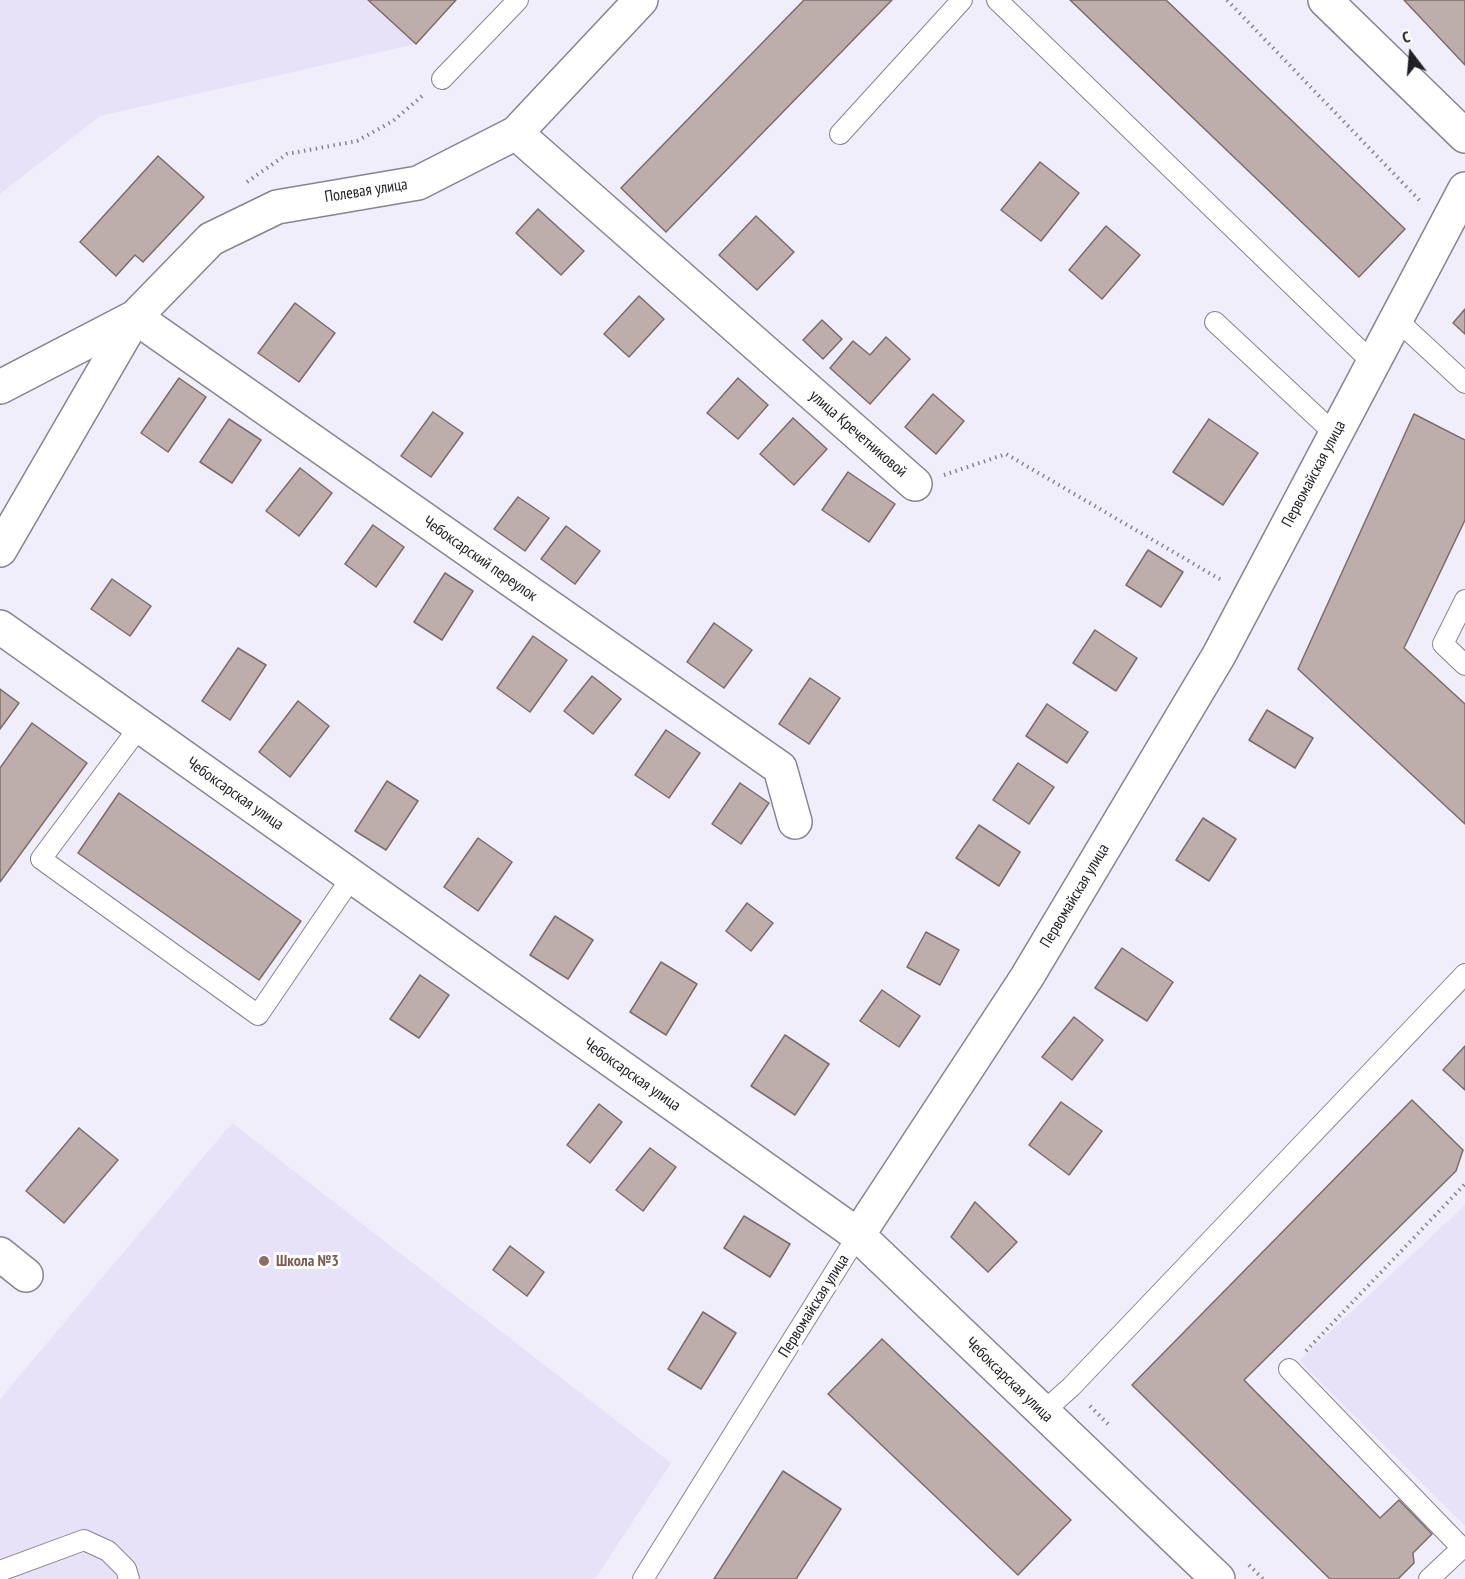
<!DOCTYPE html>
<html>
<head>
<meta charset="utf-8">
<style>
	body { margin:0 }
	#map { position:relative; width:1465px; height:1579px; overflow:hidden; background:#f1eefc; font-family:"PT Sans Narrow",sans-serif }
	canvas { display:block }
	.north { position:absolute; left:1381px; top:24px; width:60px; height:60px; -webkit-text-stroke:4px #fff; paint-order:stroke; rotate:344deg; font-size:16px; font-weight:700; line-height:24px; text-align:center; color:#212025 }
	.north::after { content:''; display:block; margin:auto; width:21px; height:27px; background:#212025; clip-path:polygon(50% 0,100% 100%,50% 72%,0 100%) }
</style>
</head>
<body>
<div id="map">
<canvas width="1465" height="1579"></canvas>
<div class="north">С</div>
</div>
<script>
const ctx = document.querySelector('canvas').getContext('2d');
ctx.lineJoin = 'round';
function fill(path, color) { ctx.fillStyle = color; ctx.fill(path, 'evenodd'); }
const shape = rows => new Path2D(rows.map(r => 'M' + r).join(''));
function strokePath(path, color, width, dash) { ctx.strokeStyle = color; ctx.lineWidth = width; ctx.lineCap = dash ? 'butt' : 'round'; ctx.setLineDash(dash || []); ctx.stroke(path); }
function label(font, color, halo, rows, align = 'center') {
  ctx.font = font + ' "PT Sans Narrow",sans-serif'; ctx.lineWidth = 6; ctx.setLineDash([]); ctx.textBaseline = 'middle'; ctx.strokeStyle = halo; ctx.fillStyle = color; for (const [text, x, y, turn = 0] of rows) {
    ctx.save(); ctx.translate(x, y); ctx.rotate((+turn || 0) * Math.PI / 180); ctx.textAlign = isNaN(turn) ? turn : align; if (halo) ctx.strokeText(text, 0, 0); ctx.fillText(text, 0, 0); ctx.restore();
  }
}
const built = shape([
	[0,0,456,0,416,44,100,116,0,194],
	[232,1123,671,1463,595,1579,0,1579,0,1399],
	[1465,1205,1465,1526,1299,1361]
]);
const building = shape([
	[368,0,456,0,416,44,368,0],
	[804,0,892,0,666,232,621,188,804,0],
	[1070,0,1166,0,1405,229,1359,277,1070,0],
	[1404,0,1465,0,1465,65,1404,0],
	[158,156,204,197,143,262,135,255,116,276,80,242,158,156],
	[1040,162,1079,193,1041,241,1001,210,1040,162],
	[538,209,584,251,561,275,516,233,538,209],
	[756,216,794,252,757,290,719,255,756,216],
	[1106,226,1140,255,1102,299,1069,270,1106,226],
	[639,296,664,319,629,357,604,334,639,296],
	[295,303,335,333,299,382,258,353,295,303],
	[1465,309,1465,334,1453,323,1465,309],
	[822,320,842,339,823,359,803,340,822,320],
	[886,337,910,359,870,404,830,368,853,341,870,355,886,337],
	[179,378,206,397,168,452,141,433,179,378],
	[738,378,768,405,738,439,707,413,738,378],
	[933,394,964,421,936,454,905,427,933,394],
	[433,412,463,433,431,477,401,456,433,412],
	[1414,414,1465,440,1465,520,1404,648,1465,704,1465,824,1298,669,1414,414],
	[793,418,827,449,794,485,760,454,793,418],
	[229,419,261,440,232,483,200,462,229,419],
	[1209,419,1258,453,1223,505,1173,472,1209,419],
	[300,468,332,493,299,536,266,511,300,468],
	[848,472,895,504,869,542,822,510,848,472],
	[518,497,549,518,525,551,494,529,518,497],
	[373,525,404,547,376,587,345,564,373,525],
	[566,526,600,551,575,584,541,559,566,526],
	[1148,550,1183,572,1161,607,1126,585,1148,550],
	[445,573,473,591,442,640,414,622,445,573],
	[112,579,151,606,130,636,91,609,112,579],
	[714,623,752,650,724,688,687,662,714,623],
	[1095,630,1137,658,1116,691,1073,663,1095,630],
	[533,636,567,660,530,712,497,688,533,636],
	[238,648,266,665,230,720,202,701,238,648],
	[592,676,621,699,593,734,564,711,592,676],
	[810,678,840,698,809,744,779,724,810,678],
	[0,689,19,703,0,729,0,689],
	[298,701,329,726,290,777,259,752,298,701],
	[1047,704,1088,732,1067,763,1026,736,1047,704],
	[1267,710,1313,738,1295,768,1249,740,1267,710],
	[32,723,87,763,0,882,0,768,32,723],
	[666,730,700,753,669,798,635,775,666,730],
	[1018,763,1054,787,1029,824,993,800,1018,763],
	[387,781,418,801,386,850,355,831,387,781],
	[740,783,769,803,741,844,712,824,740,783],
	[119,793,301,921,259,980,78,853,119,793],
	[1203,818,1236,839,1209,881,1176,860,1203,818],
	[979,825,1020,852,999,886,956,858,979,825],
	[478,838,512,862,478,911,444,887,478,838],
	[747,903,773,923,751,951,726,931,747,903],
	[555,916,593,940,568,979,530,955,555,916],
	[926,932,959,950,940,985,907,967,926,932],
	[1122,948,1173,982,1147,1021,1095,988,1122,948],
	[661,962,697,984,666,1035,630,1012,661,962],
	[420,975,449,995,419,1038,390,1019,420,975],
	[882,990,920,1016,899,1047,860,1021,882,990],
	[1074,1017,1103,1040,1072,1080,1042,1057,1074,1017],
	[785,1035,829,1064,795,1115,751,1086,785,1035],
	[1465,1046,1465,1090,1443,1070,1465,1046],
	[1412,1100,1463,1150,1456,1171,1244,1380,1380,1518,1399,1500,1432,1534,1413,1553,1414,1563,1398,1579,1330,1579,1132,1385,1412,1100],
	[1061,1102,1102,1131,1069,1175,1029,1145,1061,1102],
	[599,1104,622,1122,590,1163,567,1145,599,1104],
	[79,1128,118,1160,64,1223,26,1191,79,1128],
	[650,1148,676,1167,643,1211,616,1190,650,1148],
	[975,1202,1017,1242,988,1272,951,1237,975,1202],
	[744,1216,790,1244,770,1277,724,1248,744,1216],
	[510,1246,544,1272,527,1296,493,1270,510,1246],
	[703,1312,736,1333,701,1389,668,1369,703,1312],
	[882,1339,1071,1520,1018,1575,828,1394,882,1339],
	[783,1471,841,1509,796,1579,714,1579,783,1471]
]);
const path = shape([
	[1227,0,1422,203],
	[247,182,287,154,357,141,393,121,422,96],
	[944,475,1006,454,1223,581],
	[1306,1351,1465,1184],
	[1090,1406,1110,1426],
	[1249,1565,1263,1579]
]);
const service = shape([
	[997,0,1372,362],
	[442,79,518,0],
	[840,134,962,0],
	[1395,318,1465,383],
	[1215,322,1335,434],
	[1465,600,1443,644,1465,665],
	[140,726,41,859,258,1015,352,877],
	[1289,1369,1462,1548,1429,1579],
	[1043,1412,1071,1387,1465,974],
	[0,1571,84,1540,108,1551,126,1569,129,1579],
	[643,1579,858,1235]
]);
const minor = shape([
	[1325,0,1465,136],
	[516,133,915,484],
	[0,387,135,317,211,239,277,207,418,183,516,133,641,0],
	[0,550,135,317,780,768,795,822],
	[0,627,858,1235,1218,1579],
	[858,1235,1027,977,1219,655,1465,189],
	[0,1254,26,1275]
]);
const markers = [
	[264,1261,6,"#8d6e63"]
];
const streetNames = [
	["Полевая улица",366,191,-9],
	["улица Кречетниковой",858,434,41],
	["Первомайская улица",1314,474,-62],
	["Чебоксарский переулок",480,559,35],
	["Чебоксарская улица",235,794,35],
	["Первомайская улица",1075,896,-59],
	["Чебоксарская улица",632,1075,35],
	["Первомайская улица",814,1306,-58],
	["Чебоксарская улица",1009,1380,44]
];
const educationNames = [
	["Школа №3",276,1261]
];
fill(built, '#e7e2f7');
fill(building, '#bdaeab');
strokePath(building, '#7b6d6a', 1.5);
strokePath(service, '#878490', 22);
strokePath(minor, '#878490', 36);
strokePath(path, '#87858f', 4, [1.5, 4.5]);
strokePath(service, '#fff', 20);
strokePath(minor, '#fff', 33);
for (const [x, y, r, color] of markers) { const dot = new Path2D(); dot.arc(x, y, r, 0, 2 * Math.PI); ctx.fillStyle = color; ctx.fill(dot); strokePath(dot, '#fff', 2); }
label('16px', '#212025', '#fff', streetNames);
label('bold 16px', '#785e54', '#fff', educationNames, 'left');
</script>
</body>
</html>
